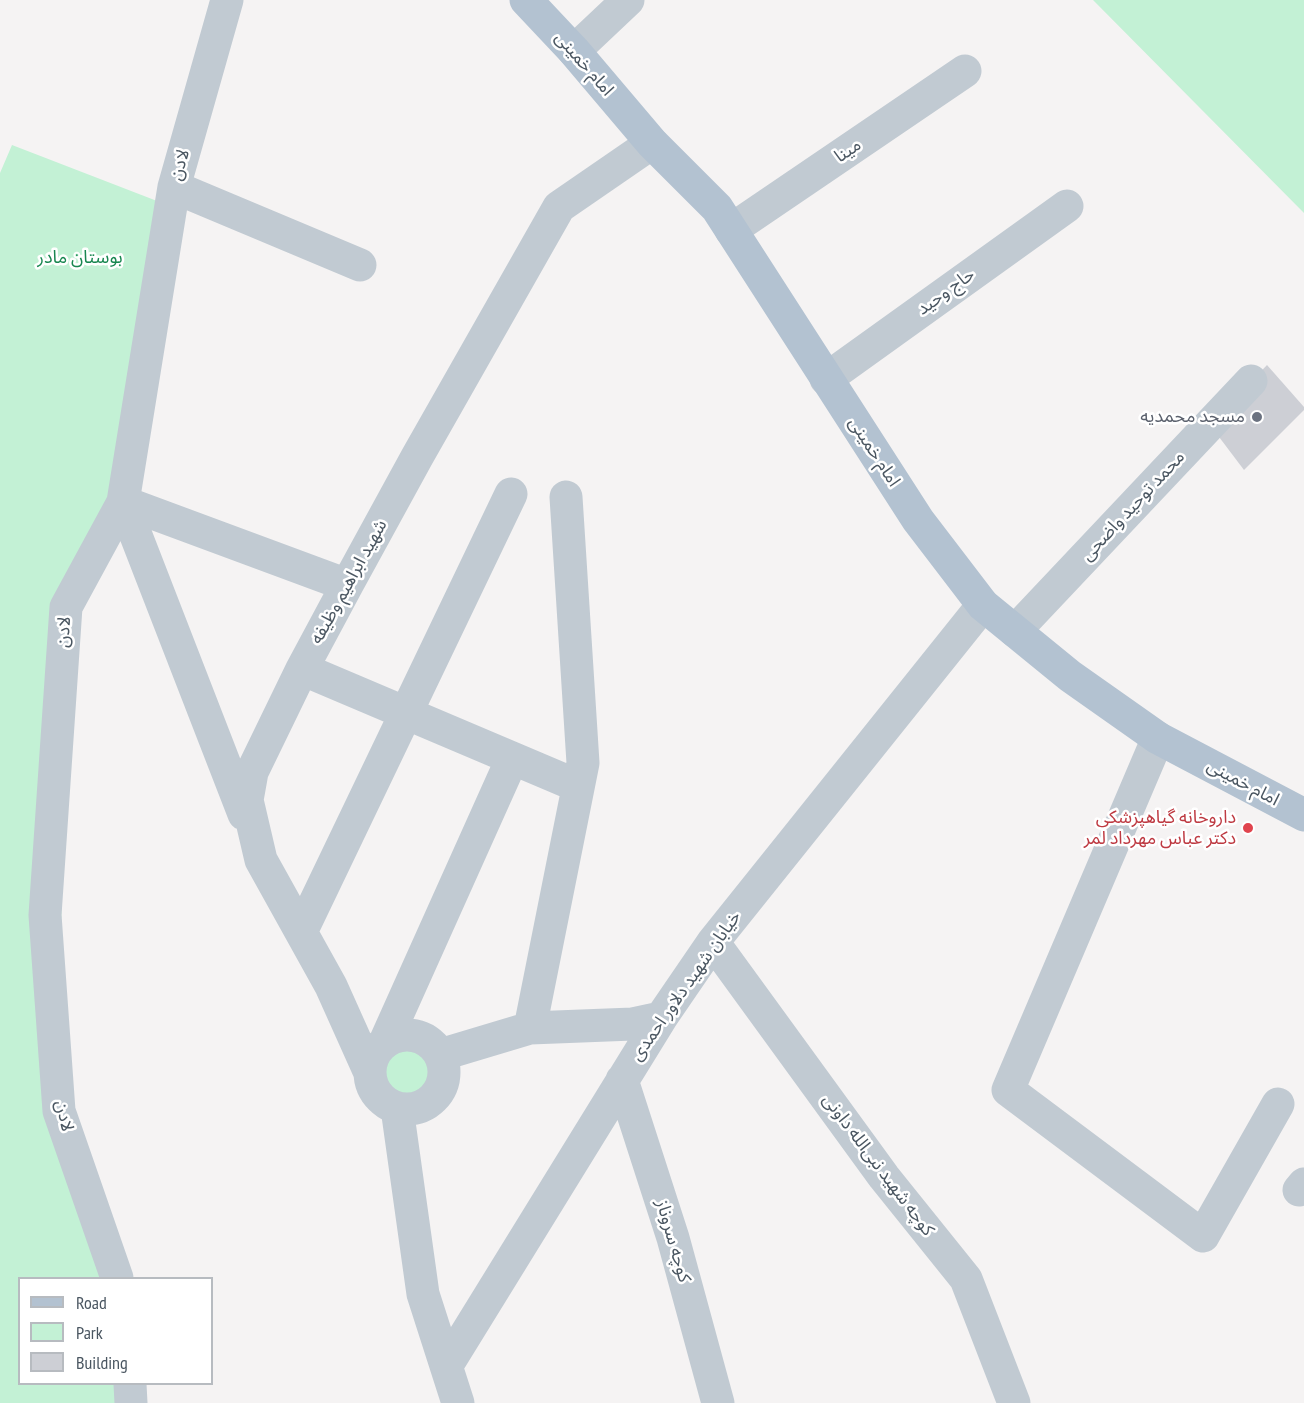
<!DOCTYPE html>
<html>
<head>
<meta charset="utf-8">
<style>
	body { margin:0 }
	#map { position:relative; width:1304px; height:1403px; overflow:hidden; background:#f5f3f3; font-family:"PT Sans Narrow",sans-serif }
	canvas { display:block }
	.legend { position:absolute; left:18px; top:1277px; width:195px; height:108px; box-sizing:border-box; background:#fff; border:2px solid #b7bbc0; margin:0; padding:8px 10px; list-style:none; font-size:18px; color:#4a5661 }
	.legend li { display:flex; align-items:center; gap:12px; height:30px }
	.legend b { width:30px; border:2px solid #b7bbc0 }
</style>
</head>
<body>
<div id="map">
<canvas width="1304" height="1403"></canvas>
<ul class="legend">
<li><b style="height:8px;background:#b3c2d1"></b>Road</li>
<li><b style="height:16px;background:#c3f1d5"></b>Park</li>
<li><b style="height:16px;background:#cdcfd5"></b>Building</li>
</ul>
</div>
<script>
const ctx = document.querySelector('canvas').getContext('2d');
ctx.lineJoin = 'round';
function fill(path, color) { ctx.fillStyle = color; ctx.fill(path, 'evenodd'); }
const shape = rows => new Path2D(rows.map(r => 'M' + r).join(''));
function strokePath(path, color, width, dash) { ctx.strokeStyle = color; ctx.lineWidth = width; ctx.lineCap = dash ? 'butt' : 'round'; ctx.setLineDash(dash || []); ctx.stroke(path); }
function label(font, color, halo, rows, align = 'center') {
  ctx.font = font + ' "PT Sans Narrow","Noto Sans Arabic",sans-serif'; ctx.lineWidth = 5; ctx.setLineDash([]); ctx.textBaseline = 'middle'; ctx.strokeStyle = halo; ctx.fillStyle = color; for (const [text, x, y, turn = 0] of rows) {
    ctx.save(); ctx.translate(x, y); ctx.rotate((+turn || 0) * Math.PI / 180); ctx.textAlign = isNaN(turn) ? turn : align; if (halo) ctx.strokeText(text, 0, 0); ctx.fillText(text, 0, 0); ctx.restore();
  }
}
const green = shape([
	[1093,0,1304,0,1304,213],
	[12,145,170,206,122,502,65,607,59,1112,116,1278,20,1278,20,1384,130,1384,130,1403,0,1403,0,173],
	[405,1037,416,1038,426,1042,434,1050,440,1059,442,1071,441,1083,435,1093,426,1101,415,1106,403,1107,392,1104,383,1097,376,1087,373,1064]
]);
const building = shape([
	[1267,365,1304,407,1304,410,1244,470,1210,425]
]);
const minor = shape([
	[574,51,628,0],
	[174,187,360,265],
	[731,230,965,71],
	[826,379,1067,206],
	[123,502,244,814],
	[123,502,347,585],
	[1015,631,1251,381],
	[302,669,578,786],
	[1158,738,1008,1090,1203,1236,1278,1104],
	[301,932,511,494],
	[713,942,884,1177,966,1279,1014,1403],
	[530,1028,583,763,566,497],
	'370 1072a37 37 0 1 1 74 0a37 37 0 1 1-74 0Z',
	[385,1042,512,759],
	[440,1055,530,1028,633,1024,661,1018],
	[370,1073,331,986,261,860,247,800,252,772,302,669,347,585,417,457,559,207,652,143],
	[622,1080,673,1238,718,1403],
	[397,1108,423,1294,458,1403],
	[1299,1190,1304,1184],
	[117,1278,59,1111,45,915,66,607,123,502,174,187,227,0],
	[447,1365,661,1018,713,942,983,605],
	[130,1384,131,1403]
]);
const major = shape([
	[526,0,574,51,652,143,717,208,918,520,983,605,1070,676,1158,738,1304,815]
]);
const markers = [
	[1257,417,6,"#6b7280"],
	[1248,828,6,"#e0444e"]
];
const streetNames = [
	["امام خمینی",584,64,49],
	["مینا",848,151,-34],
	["لادن",180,165,-74],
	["حاج وحید",946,292,-36],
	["امام خمینی",874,452,57],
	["محمد توحید واضحی",1133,506,-47],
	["شهید ابراهیم وظیفه",349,582,-61],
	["لادن",64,632,-86],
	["امام خمینی",1243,783,28],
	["خیابان شهید دلاور احمدی",686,986,-55],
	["لادن",64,1116,77],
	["کوچه شهید نبی‌الله داونی",878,1165,53],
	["کوچه سروناز",673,1241,74]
];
const parkNames = [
	["بوستان مادر",80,258]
];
const worshipNames = [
	["مسجد محمدیه",1245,417]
];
const healthNames = [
	["داروخانه گیاهپزشکی",1236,818],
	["دکتر عباس مهرداد لمر",1236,839]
];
fill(green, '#c3f1d5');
fill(building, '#cdcfd5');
strokePath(minor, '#c1cad2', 33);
strokePath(major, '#b3c2d1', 33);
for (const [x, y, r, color] of markers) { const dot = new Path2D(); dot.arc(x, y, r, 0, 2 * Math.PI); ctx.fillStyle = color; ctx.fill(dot); strokePath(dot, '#fff', 2); }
label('18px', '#4a5661', '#fff', streetNames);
label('18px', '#17864f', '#fff', parkNames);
label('18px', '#5b616d', '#fff', worshipNames, 'right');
label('18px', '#be3a42', '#fff', healthNames, 'right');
</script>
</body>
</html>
